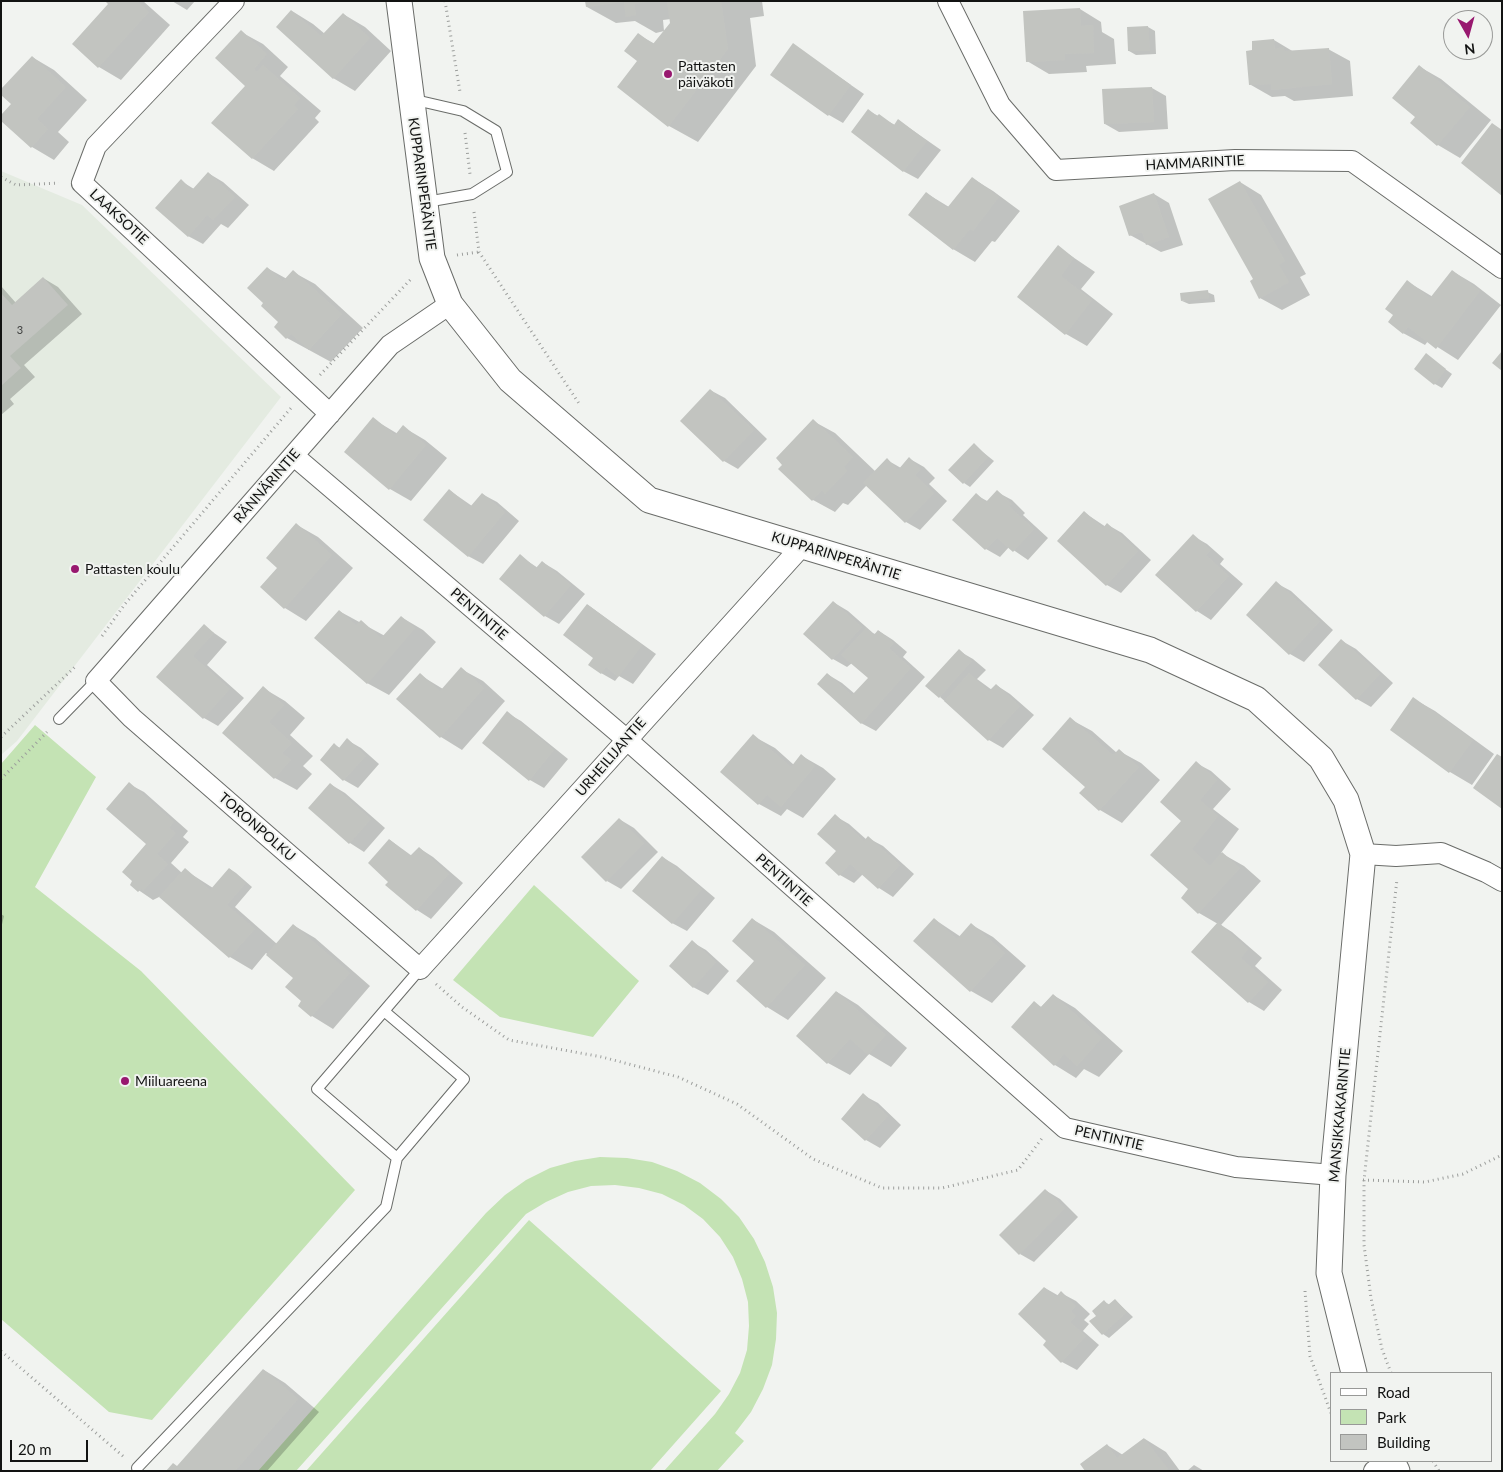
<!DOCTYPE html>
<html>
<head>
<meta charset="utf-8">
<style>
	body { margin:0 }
	#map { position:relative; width:1503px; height:1472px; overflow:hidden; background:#f1f3f0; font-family:Lato,sans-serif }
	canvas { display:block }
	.frame { position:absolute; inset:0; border:2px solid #121312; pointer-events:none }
	.legend { position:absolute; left:1330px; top:1372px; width:162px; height:90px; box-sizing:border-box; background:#f1f3f0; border:1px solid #989997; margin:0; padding:6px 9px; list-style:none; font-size:15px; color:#121312 }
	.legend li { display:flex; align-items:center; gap:10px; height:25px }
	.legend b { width:25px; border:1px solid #989997 }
	.north { position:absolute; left:1443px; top:10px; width:50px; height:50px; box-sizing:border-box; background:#f1f3f0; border:1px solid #989997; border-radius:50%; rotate:173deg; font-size:14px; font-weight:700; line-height:20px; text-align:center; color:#121312 }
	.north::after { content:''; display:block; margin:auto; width:18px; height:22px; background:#98186f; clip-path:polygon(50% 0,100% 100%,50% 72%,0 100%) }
	.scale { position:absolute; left:10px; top:1440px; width:78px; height:22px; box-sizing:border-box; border:2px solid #121312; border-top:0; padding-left:6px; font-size:15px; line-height:18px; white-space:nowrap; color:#121312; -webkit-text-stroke:4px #f1f3f0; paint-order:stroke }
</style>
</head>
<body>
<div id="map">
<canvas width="1503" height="1472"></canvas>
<div class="frame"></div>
<ul class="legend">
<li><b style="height:6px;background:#fff"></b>Road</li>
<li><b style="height:14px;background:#c4e3b4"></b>Park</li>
<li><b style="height:14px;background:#c2c4c0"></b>Building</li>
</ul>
<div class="north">N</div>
<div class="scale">20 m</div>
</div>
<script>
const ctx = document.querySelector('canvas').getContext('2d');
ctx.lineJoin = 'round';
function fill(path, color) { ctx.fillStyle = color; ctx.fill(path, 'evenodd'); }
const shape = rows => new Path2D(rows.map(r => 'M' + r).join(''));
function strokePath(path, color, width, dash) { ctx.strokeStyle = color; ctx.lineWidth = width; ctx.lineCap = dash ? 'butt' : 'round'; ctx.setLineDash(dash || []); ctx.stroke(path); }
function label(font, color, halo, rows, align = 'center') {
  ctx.font = font + ' Lato,sans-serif'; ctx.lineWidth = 4; ctx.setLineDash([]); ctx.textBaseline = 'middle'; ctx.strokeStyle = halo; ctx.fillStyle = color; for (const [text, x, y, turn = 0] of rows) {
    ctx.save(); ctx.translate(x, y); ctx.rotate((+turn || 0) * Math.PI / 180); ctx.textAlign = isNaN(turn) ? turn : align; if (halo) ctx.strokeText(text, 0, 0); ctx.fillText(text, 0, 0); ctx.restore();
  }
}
const built = shape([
	[1,171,82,205,281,397,17,741,1,755]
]);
const green = shape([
	[35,725,96,777,35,887,141,971,355,1190,152,1420,109,1412,1,1319,1,764],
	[534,885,639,981,593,1037,500,1017,453,980],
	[600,1157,627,1158,652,1162,677,1171,700,1183,721,1199,739,1217,754,1239,765,1262,773,1287,777,1313,776,1339,772,1365,763,1389,751,1412,735,1433,744,1441,717,1471,664,1471,715,1414,729,1394,740,1373,747,1350,749,1326,748,1302,742,1279,733,1257,720,1237,703,1219,684,1205,662,1194,639,1188,615,1185,591,1186,568,1192,546,1202,526,1214,296,1471,258,1471,486,1213,505,1195,526,1180,550,1168,575,1161],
	[529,1220,721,1391,650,1471,306,1471]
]);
const shadow = shape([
	[107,1,143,1,170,25,121,80,99,67,73,44,110,4],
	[172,1,195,1,187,10],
	[587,1,762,1,764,16,750,18,756,66,698,142,669,126,619,87,639,61,639,35,655,44,671,23,671,19,663,20,664,31,656,33,635,21,616,23,587,7],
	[1080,9,1101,22,1102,32,1114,39,1116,64,1086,66,1087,72,1049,74,1027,61],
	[292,11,313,24,325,34,343,14,365,27,391,51,355,91,333,78],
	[1148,27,1155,31,1156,54,1136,55,1129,51],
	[241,32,263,44,288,67,280,76,321,111,315,118,319,122,274,171,252,158],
	[1274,40,1294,52,1328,49,1350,61,1353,96,1294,101,1285,96,1272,97,1251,85],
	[793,45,864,94,843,123,829,115],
	[32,57,54,70,87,100,58,132,69,142,54,160,32,147,1,119,13,104],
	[1420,67,1441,79,1491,120,1460,158,1438,145,1412,123,1417,117],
	[1152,88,1166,96,1168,129,1119,132,1105,124],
	[869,111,895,125,898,120,941,150,918,179,903,171],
	[208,173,223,182,249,205,228,228,221,224,203,244,188,236,181,181,194,189],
	[972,178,993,191,1020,211,995,242,992,241,975,262,953,249,926,193,949,207],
	[1240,182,1261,195,1306,274,1300,277,1310,295,1282,310,1260,298,1255,279],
	[1154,194,1169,203,1183,245,1161,252,1130,235],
	[1058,247,1095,272,1081,289,1113,314,1087,346,1066,334],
	[267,268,287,279,293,272,315,284,363,328,331,362,287,338,280,322,265,303],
	[1452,271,1474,284,1501,305,1458,360,1428,341,1425,345,1403,333,1395,315,1408,282,1433,297],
	[43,278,58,287,82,314,24,365,35,377,10,399,14,404,1,415,1,286,16,303],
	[1207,292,1214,295,1215,302,1189,304,1182,301],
	[1426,355,1452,374,1442,388,1435,384],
	[710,390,725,398,767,439,738,469,724,461,681,421],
	[373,419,398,434,403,427,425,440,447,458,411,501,390,489],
	[813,421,835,433,876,472,887,460,901,468,910,459,924,467,935,478,929,484,947,501,920,530,906,522,867,485,848,505,843,503,835,512,813,500],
	[974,445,994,461,970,487,964,483],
	[449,490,472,506,482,494,497,502,519,521,483,564,468,556],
	[997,492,1012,500,1025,513,1023,515,1048,538,1028,560,1009,547,1000,557,986,549,976,495,989,502],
	[1085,513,1106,527,1108,525,1122,533,1151,560,1121,593,1107,585],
	[297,525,318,537,353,568,306,621,285,608,279,567],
	[1193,536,1207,544,1224,559,1220,564,1243,584,1211,620,1197,611,1157,575],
	[520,556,538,568,542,562,557,571,585,594,559,624,545,616,500,579],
	[1276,583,1291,591,1333,630,1304,662,1290,654],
	[833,602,848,611,873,633,875,634,879,631,893,640,907,652,903,657,925,677,876,731,861,723,827,674,842,683,855,694,869,678,852,663,847,667,833,659,805,634],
	[588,605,656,654,633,684,619,676,615,681,601,673,595,658],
	[339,611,385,636,401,617,423,630,436,642,389,695,367,683],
	[204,626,227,642,207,665,244,698,218,726,204,718,158,677],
	[1342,641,1356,649,1393,683,1371,707,1357,699],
	[959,651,973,659,986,670,977,679,992,690,996,685,1010,694,1034,715,1003,748,989,740,940,697],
	[461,669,483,681,505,701,462,750,441,737,398,699,420,675,443,689],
	[263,688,285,701,305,718,290,735,313,756,303,766,312,774,297,790,275,778],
	[1414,699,1435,711,1494,754,1472,785,1450,772,1392,730],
	[507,713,521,721,568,759,544,788,530,780],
	[1070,719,1092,731,1117,753,1119,751,1141,763,1160,780,1122,823,1100,810,1081,793,1086,787],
	[753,736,775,748,794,765,802,756,823,768,836,779,803,818,787,809,781,816,759,804],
	[347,740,361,748,379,764,358,788,344,780,321,760,335,745,340,748],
	[1196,763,1211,771,1231,789,1213,809,1239,829,1221,853,1244,866,1261,881,1221,925,1232,932,1262,958,1255,966,1282,990,1264,1011,1249,1002,1193,952,1218,924,1199,913,1182,898,1190,889,1183,820],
	[129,784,144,792,188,831,183,837,189,842,171,863,182,873,185,870,213,888,230,869,236,873,252,887,235,907,277,944,293,925,315,938,370,986,333,1029,312,1016,295,978,266,953,252,970,230,957,161,896,153,900,131,885,148,844],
	[330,784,345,793,385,828,364,852,350,843,310,808],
	[835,816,849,824,867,840,868,838,883,846,914,874,893,897,879,888,863,874,854,883,840,875],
	[619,819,634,828,658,852,621,889,607,881],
	[390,840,412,856,419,848,433,857,463,883,431,919,417,910,387,885,390,881],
	[662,857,677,866,715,898,687,931,672,923],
	[1,914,4,916,1,929],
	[752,919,774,932,826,978,788,1020,767,1007,755,961],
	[934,919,961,937,972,925,993,937,1026,966,992,1003,971,991],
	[692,942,706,950,729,971,708,995,693,987],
	[837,992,858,1005,907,1048,891,1067,869,1054,850,1075,828,1063],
	[1053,995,1075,1008,1123,1051,1099,1077,1084,1069,1076,1078,1055,1065,1034,1003,1041,1007],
	[863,1095,878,1103,901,1125,880,1148,866,1140],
	[1045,1190,1060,1199,1078,1217,1034,1262,1020,1254],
	[1045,1288,1059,1296,1061,1293,1076,1301,1090,1314,1084,1320,1089,1324,1083,1331,1099,1345,1077,1370,1062,1362,1048,1341],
	[1115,1300,1133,1317,1109,1338,1103,1334,1097,1316,1105,1302,1110,1305],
	[264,1370,285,1383,319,1412,267,1471,167,1471,178,1467],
	[1145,1439,1166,1452,1180,1471,1086,1471,1107,1445,1123,1455],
	[1194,1465,1204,1471,1187,1471]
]);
const building = shape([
	[105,1,137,1,149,12,98,68,72,44,108,4],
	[585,1,622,1,623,2,586,7],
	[624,1,646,1,646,2,634,4,636,15,626,17],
	[667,1,721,1,728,49,668,127,617,87,637,61,624,51,638,33,653,44,670,23],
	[1080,8,1081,26,1093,25,1094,53,1065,54,1065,60,1026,62,1023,11],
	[291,10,321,36,343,13,370,38,333,79,276,27],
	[1148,26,1150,51,1128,51,1127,27],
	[241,30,267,54,254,69,257,72,263,65,300,98,294,105,298,109,252,159,211,123,245,86,215,58],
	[1274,39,1275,49,1284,47,1284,51,1329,48,1332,84,1271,90,1271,84,1249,85,1246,51,1252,50,1252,41],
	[793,43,851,85,828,116,770,75],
	[32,56,66,87,37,119,48,129,31,148,1,121,1,115,11,104,1,95,1,89],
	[1419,65,1470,107,1437,146,1410,123,1415,117,1392,98],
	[1152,87,1154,122,1104,124,1102,89],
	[868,109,877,116,879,114,894,125,898,119,927,141,903,172,851,132],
	[1492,123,1502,130,1502,196,1461,163],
	[208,172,235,197,213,220,207,215,188,237,155,208,181,179,192,190],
	[972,177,999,197,973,231,970,229,953,250,908,215,926,192,947,208],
	[1240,181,1285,261,1279,265,1289,282,1259,299,1250,281,1253,279,1208,199],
	[1154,193,1169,237,1146,245,1142,232,1129,236,1119,206],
	[1058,245,1074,258,1061,276,1092,300,1065,335,1017,297],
	[267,267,283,281,293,270,342,314,309,350,291,334,286,339,274,327,278,322,261,306,263,303,247,288],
	[1452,270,1480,291,1436,349,1408,327,1403,334,1388,322,1393,315,1385,309,1407,280,1430,298],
	[43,277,68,305,10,356,21,368,1,386,1,293,12,305],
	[1208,290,1209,298,1181,301,1180,293],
	[1502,351,1502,371,1492,363],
	[1426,353,1446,369,1434,385,1414,369],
	[710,389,754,430,723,462,680,421],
	[373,417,395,435,403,425,426,445,389,490,344,452],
	[813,419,853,457,844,467,847,471,825,494,822,490,812,501,778,469,782,465,776,458],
	[974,443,988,457,963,484,948,470],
	[909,457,921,469,915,475,934,493,905,523,863,483,887,458,898,470],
	[449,489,470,507,482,493,505,512,468,557,423,520],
	[997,490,1012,504,1009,506,1034,529,1013,552,997,538,985,550,952,520,976,493,986,502],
	[1084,511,1103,528,1107,523,1138,551,1106,586,1057,541],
	[296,523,332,555,284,609,260,587,277,568,266,558],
	[1193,534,1211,550,1206,555,1229,576,1196,612,1155,575],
	[520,554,536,568,542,561,571,585,544,617,499,579],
	[1276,581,1320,621,1289,655,1246,615],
	[833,601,862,627,832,660,803,634],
	[587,604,642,645,618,677,606,667,601,674,588,665,593,658,563,635],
	[339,610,356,625,361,620,381,638,401,616,415,628,367,684,314,638],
	[204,624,214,633,193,656,230,689,203,719,156,677],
	[866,628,874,635,878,630,894,643,889,648,911,668,861,724,817,684,827,673,852,695,868,678,841,655],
	[1341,639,1380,674,1356,700,1318,665],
	[959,649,972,661,939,698,925,686],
	[461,667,484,688,440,738,396,699,420,673,440,691],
	[969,673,989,691,996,684,1020,706,988,741,944,701],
	[263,686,284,705,269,722,292,743,282,753,291,760,274,779,222,733],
	[1413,697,1473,740,1449,773,1390,730],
	[507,711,554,750,529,781,482,743],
	[1070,717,1113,755,1119,749,1139,767,1099,811,1079,793,1085,787,1042,749],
	[753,734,791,767,801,754,815,766,781,807,767,795,758,805,720,772],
	[347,738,366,756,343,781,320,760,334,743,339,748],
	[1497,754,1502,757,1502,809,1473,788],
	[1196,761,1217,780,1200,800,1218,816,1192,849,1210,866,1222,852,1240,868,1198,914,1181,898,1188,889,1150,855,1181,821,1160,802],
	[129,782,174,822,169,828,176,833,157,854,168,864,143,891,141,889,138,892,130,885,132,881,122,872,146,844,106,809],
	[330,783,371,819,349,844,308,808],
	[835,814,864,841,868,836,900,865,878,889,850,864,839,876,825,863,836,851,817,834],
	[619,818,644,843,606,882,581,857],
	[389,839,410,856,419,847,449,874,416,911,385,885,388,882,368,863],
	[662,856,702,889,672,924,632,891],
	[185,868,210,890,229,868,246,883,227,905,255,929,229,958,159,897],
	[752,918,805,965,766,1008,736,981,754,961,732,941],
	[934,918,957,939,971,923,1005,953,970,992,913,941],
	[1218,922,1248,949,1241,958,1268,982,1248,1003,1191,952],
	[293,924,350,973,311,1017,298,1006,301,1001,285,987,293,978,266,955],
	[692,940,716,962,693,988,669,966],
	[836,991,886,1035,868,1055,850,1039,827,1064,796,1036],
	[1053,994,1102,1038,1077,1066,1064,1054,1054,1066,1011,1027,1034,1001,1041,1007],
	[863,1093,888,1116,865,1141,841,1119],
	[1045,1189,1065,1208,1019,1255,999,1235],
	[1044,1287,1056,1297,1061,1291,1076,1306,1071,1311,1076,1316,1070,1322,1086,1336,1061,1363,1043,1345,1046,1341,1018,1314],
	[1115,1299,1127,1312,1102,1335,1089,1321,1096,1316,1092,1311,1104,1300,1108,1305],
	[263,1369,298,1399,235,1471,166,1471,173,1463,177,1466],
	[1144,1438,1168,1469,1166,1471,1085,1471,1080,1464,1107,1444,1117,1458]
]);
const path = shape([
	[445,1,460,92],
	[465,133,470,174],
	[1,177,16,185,59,183],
	[474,212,479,252,580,405],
	[457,255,479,252],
	[320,375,412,278],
	[102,636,125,604,291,408],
	[1,737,77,665],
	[1,779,47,732],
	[436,984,462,1007,509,1040,602,1057,678,1077,737,1104,813,1159,882,1188,942,1188,1018,1170,1043,1137],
	[1363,1180,1425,1182,1463,1174,1502,1155],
	[1305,1291,1310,1356,1332,1416],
	[1,1351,124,1457],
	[1391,1373,1382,1349,1371,1298,1364,1245,1364,1180,1397,879],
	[1433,1461,1439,1471]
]);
const service = shape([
	[411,99,463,111,496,131,507,172,472,194,426,202],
	[59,719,96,681],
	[384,1011,464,1079,397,1158,317,1089,420,969],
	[137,1468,386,1207,397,1158]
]);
const minor = shape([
	[234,1,96,146,82,183,330,414],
	[948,1,1000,105,1056,170,1235,160,1352,161,1502,268],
	[450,304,390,345,96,681,132,718,420,969,802,546],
	[294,456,626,739,1065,1128,1236,1167,1333,1175],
	[1363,854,1396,856,1441,853,1486,872,1502,881],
	[1374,1471,1392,1462]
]);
const tertiary = shape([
	[399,1,432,258,450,304,510,380,649,500,1150,650,1256,699,1321,758,1346,800,1363,854,1333,1175,1329,1273,1354,1373],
	[1392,1461,1397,1471]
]);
const markers = [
	[668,74,5,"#98186f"],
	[75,569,5,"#98186f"],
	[125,1081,5,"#98186f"]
];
const numberNames = [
	["3",20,330]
];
const poiNames = [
	["Pattasten",678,66],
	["päiväkoti",678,82],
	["Pattasten koulu",85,569],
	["Miiluareena",135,1081]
];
const streetNames = [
	["HAMMARINTIE",1195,163,-3],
	["KUPPARINPERÄNTIE",422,184,82],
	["LAAKSOTIE",119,217,43],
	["RÄNNÄRINTIE",267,486,-49],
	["KUPPARINPERÄNTIE",836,556,17],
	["PENTINTIE",479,614,41],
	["URHEILIJANTIE",611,757,-49],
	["TORONPOLKU",257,827,41],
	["PENTINTIE",784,880,42],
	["MANSIKKAKARINTIE",1340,1115,-85],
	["PENTINTIE",1109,1138,13]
];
fill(built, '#e4ebe1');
fill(green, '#c4e3b4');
fill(shadow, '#0003');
fill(building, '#c2c4c0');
strokePath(service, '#6a6c69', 12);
strokePath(minor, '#6a6c69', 22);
strokePath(tertiary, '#6a6c69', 27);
strokePath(path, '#9c9e9c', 3, [1, 4]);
strokePath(service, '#fff', 10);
strokePath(minor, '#fff', 20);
strokePath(tertiary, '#fff', 25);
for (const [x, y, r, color] of markers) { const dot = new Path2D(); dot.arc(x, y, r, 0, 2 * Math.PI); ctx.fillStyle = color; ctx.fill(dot); strokePath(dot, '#f1f3f0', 2); }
label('11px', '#3e3f3e', null, numberNames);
label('14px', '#121312', '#f1f3f0', poiNames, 'left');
label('14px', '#121312', '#f1f3f0', streetNames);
</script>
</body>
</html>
